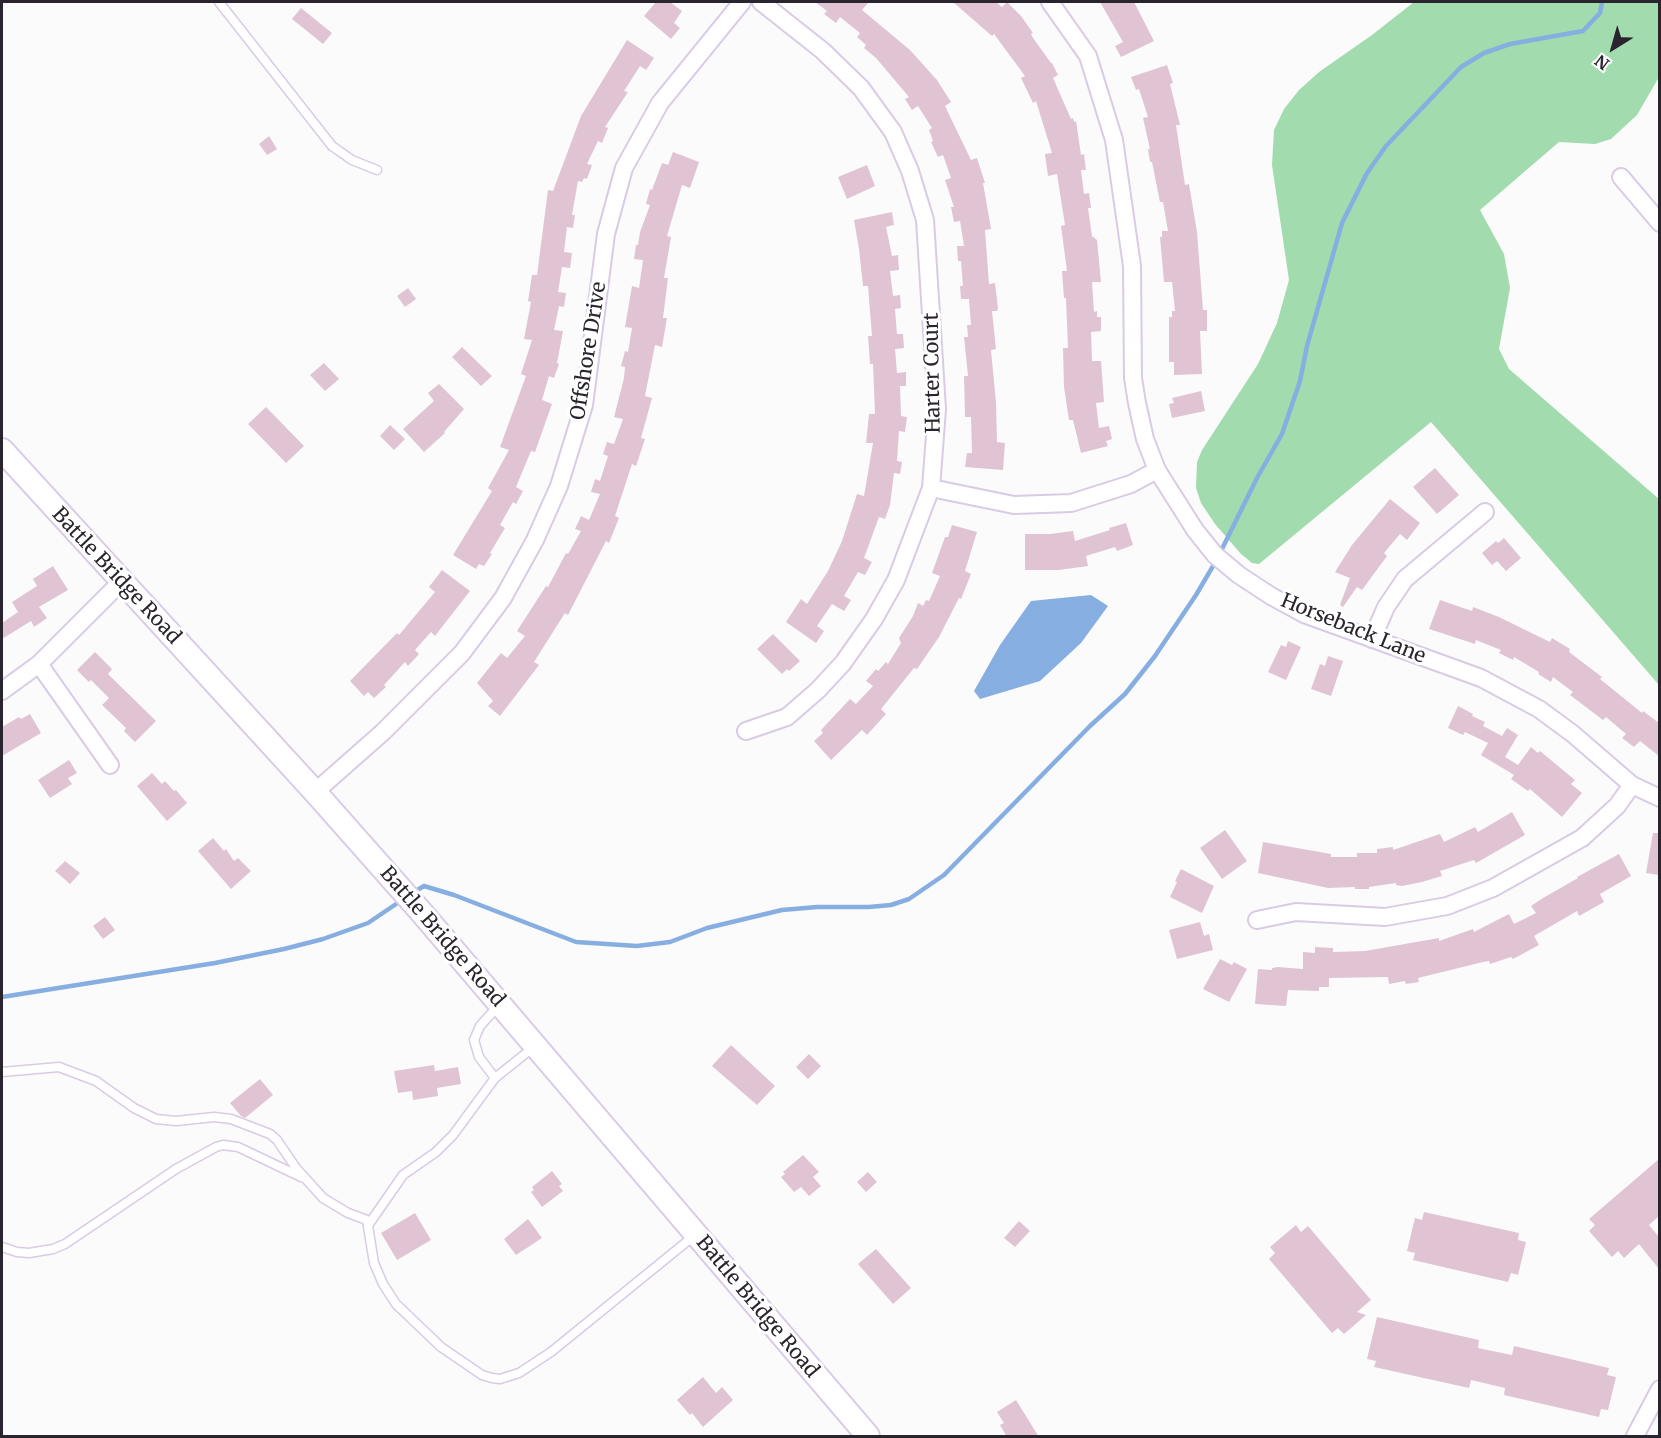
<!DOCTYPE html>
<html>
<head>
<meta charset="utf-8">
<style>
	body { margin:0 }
	#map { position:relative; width:1661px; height:1438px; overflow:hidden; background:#fbfbfb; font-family:Merriweather,serif }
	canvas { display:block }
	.frame { position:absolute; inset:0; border:3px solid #29242e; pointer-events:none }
	.north { position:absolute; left:1583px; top:18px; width:60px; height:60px; -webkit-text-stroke:4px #fff; paint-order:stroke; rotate:217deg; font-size:16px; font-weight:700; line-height:24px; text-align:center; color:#29242e }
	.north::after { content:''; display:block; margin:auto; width:21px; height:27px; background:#29242e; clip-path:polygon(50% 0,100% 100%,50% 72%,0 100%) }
</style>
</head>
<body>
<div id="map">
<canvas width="1661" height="1438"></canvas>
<div class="frame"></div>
<div class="north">N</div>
</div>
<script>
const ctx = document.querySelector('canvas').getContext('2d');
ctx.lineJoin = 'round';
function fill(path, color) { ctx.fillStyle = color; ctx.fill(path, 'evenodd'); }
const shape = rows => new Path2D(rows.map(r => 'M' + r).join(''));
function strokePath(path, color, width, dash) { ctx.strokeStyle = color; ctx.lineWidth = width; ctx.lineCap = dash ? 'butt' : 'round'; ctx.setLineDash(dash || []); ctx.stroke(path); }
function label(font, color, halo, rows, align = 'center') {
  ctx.font = font + ' Merriweather,serif'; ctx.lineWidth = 6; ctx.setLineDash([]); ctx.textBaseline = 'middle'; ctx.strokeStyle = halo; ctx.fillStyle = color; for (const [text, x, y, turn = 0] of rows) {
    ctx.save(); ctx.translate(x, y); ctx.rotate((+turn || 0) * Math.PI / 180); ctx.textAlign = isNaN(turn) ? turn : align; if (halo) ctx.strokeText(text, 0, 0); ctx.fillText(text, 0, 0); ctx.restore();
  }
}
const green = shape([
	[1414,2,1659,2,1659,77,1637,115,1611,139,1595,144,1559,142,1480,210,1504,254,1510,288,1499,349,1509,369,1659,499,1659,685,1431,422,1259,564,1252,563,1241,554,1215,524,1201,503,1196,488,1197,462,1202,450,1258,364,1277,323,1289,280,1272,165,1274,130,1284,109,1299,90,1319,72,1372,35]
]);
const water = shape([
	[1091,595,1108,606,1081,643,1040,681,980,699,974,691,1000,645,1031,601]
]);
const stream = shape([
	[1220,553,1257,478,1282,434,1300,381,1307,346,1342,223,1367,173,1386,146,1461,67,1484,53,1510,44,1583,31,1600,13,1602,2],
	[414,892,424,886,454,895,576,942,637,946,670,942,707,928,782,910,817,907,869,907,891,905,909,899,944,875,1090,726,1125,694,1155,656,1196,595,1216,561],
	[2,997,215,963,284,949,323,939,368,923,402,900]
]);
const building = shape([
	[656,2,670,2,682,11,674,23,680,28,671,39,644,16],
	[815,2,869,2,862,10,910,50,937,80,951,102,945,106,971,160,977,158,985,183,983,183,991,229,985,230,989,284,995,283,998,308,997,311,992,311,996,349,991,350,996,403,997,442,1005,443,1003,470,965,467,967,453,972,453,971,417,965,417,964,376,968,376,964,337,968,337,967,325,971,325,969,299,961,299,960,286,963,286,961,261,958,261,957,246,964,246,960,221,954,222,951,207,954,207,945,180,951,178,943,155,938,157,931,142,933,141,929,130,932,128,918,106,912,110,905,99,909,97,876,58,864,48,866,45,857,37,860,33,840,17,836,23,824,14,827,11],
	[953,2,996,2,1002,7,1007,2,1021,16,1033,33,1031,34,1033,38,1051,63,1052,63,1058,75,1053,78,1071,119,1073,118,1074,122,1076,121,1081,155,1084,154,1086,170,1081,170,1084,194,1089,193,1091,208,1088,208,1092,236,1097,240,1101,282,1092,282,1094,312,1097,311,1097,317,1101,317,1101,331,1091,332,1092,361,1101,361,1104,402,1096,403,1099,428,1109,426,1112,439,1106,441,1108,446,1081,453,1073,420,1069,420,1064,387,1063,348,1068,348,1066,298,1064,298,1062,271,1067,271,1061,226,1065,225,1057,174,1048,176,1045,154,1052,153,1036,101,1033,103,1021,78,1025,76,994,34,992,36],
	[1100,2,1134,2,1154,41,1121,57,1115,46,1123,42],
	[301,8,332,33,323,44,292,19],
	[627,40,654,58,646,70,640,66,624,91,628,92,605,127,608,128,602,143,598,141,587,164,592,165,587,179,584,178,582,182,578,181,572,215,575,215,573,228,567,227,564,252,572,253,570,268,562,267,558,292,566,293,564,307,559,306,554,330,563,331,557,363,559,364,554,378,549,376,542,400,552,404,535,452,531,451,516,487,523,491,516,504,513,502,500,525,505,528,490,553,492,554,484,566,479,564,476,569,453,555,492,491,488,488,509,450,500,447,526,376,521,374,532,340,524,339,531,302,528,301,532,275,537,275,548,190,553,191,581,116],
	[1167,65,1173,83,1170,84,1180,125,1176,125,1185,185,1189,184,1197,232,1203,310,1207,310,1207,331,1200,331,1202,374,1174,375,1174,362,1169,362,1169,317,1172,317,1172,311,1175,311,1172,282,1164,282,1160,237,1162,237,1162,231,1168,231,1163,202,1160,202,1152,162,1150,162,1148,149,1150,149,1143,118,1148,117,1139,89,1136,90,1131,77],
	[269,136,277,149,267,155,259,144],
	[673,152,699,162,690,188,682,185,667,236,671,237,664,278,668,278,663,318,667,318,662,347,655,345,645,396,652,398,641,438,645,439,636,466,632,464,615,516,619,518,609,543,606,541,568,615,565,613,534,662,539,665,500,716,488,706,493,701,477,683,501,653,507,658,525,636,517,631,546,586,548,587,566,553,568,554,581,531,575,529,581,516,589,520,600,494,591,492,595,479,600,481,608,456,603,454,607,442,614,444,623,419,614,417,624,378,625,367,621,366,625,351,628,352,632,328,625,327,632,286,639,288,643,260,634,259,636,245,638,245,640,232,650,205,646,204,650,189,652,190,662,163,668,165],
	[867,165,875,186,847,199,838,177],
	[892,212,894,225,886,227,892,256,898,255,899,270,890,271,893,296,900,295,901,308,895,309,897,334,903,334,904,348,895,349,897,373,906,372,906,386,900,386,901,416,907,417,905,432,899,431,897,461,902,462,900,474,894,473,890,505,885,519,879,517,864,558,872,562,865,575,858,572,844,596,851,600,844,611,832,604,817,626,824,631,816,643,786,622,801,599,807,604,828,571,842,541,857,494,864,496,873,443,866,443,869,414,875,414,873,364,870,364,868,336,872,336,868,286,863,286,859,249,854,220],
	[408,288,416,299,405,307,397,296],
	[462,347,492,376,481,386,452,357],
	[324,363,339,379,325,391,310,375],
	[439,384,464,409,444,432,445,433,424,452,403,429,434,401,428,393],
	[1201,391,1205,411,1172,418,1169,404,1174,403,1172,398],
	[266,407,304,446,286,463,248,424],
	[390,425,405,439,394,450,380,436],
	[1435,468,1459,495,1437,514,1413,487],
	[1390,499,1420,523,1407,540,1400,534,1384,553,1387,556,1362,590,1357,587,1343,607,1340,605,1350,578,1335,572,1352,545],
	[1126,523,1133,545,1117,551,1115,547,1086,556,1088,566,1059,570,1025,570,1025,534,1050,534,1073,531,1075,541,1110,530,1109,528],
	[952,525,977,532,965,571,971,574,961,599,959,598,939,637,917,669,914,668,881,709,886,714,867,735,862,730,831,760,814,741,823,733,821,730,850,699,856,704,873,686,866,681,876,669,878,671,886,662,888,664,901,643,899,638,913,616,918,603,923,606,926,600,929,601,940,576,932,573,945,537,948,537],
	[1504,538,1521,558,1506,571,1497,561,1492,565,1482,553,1496,541,1498,543],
	[53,566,68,590,39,607,47,618,34,627,31,621,2,639,2,623,18,612,12,602,37,586,33,579],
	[442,570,470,591,435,636,431,632,415,650,419,654,408,666,405,662,384,685,386,687,374,698,368,692,364,696,350,681,397,633,399,635,435,592,429,587],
	[1440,600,1472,611,1473,607,1499,617,1550,642,1552,638,1570,649,1569,652,1602,677,1600,679,1642,713,1643,711,1659,723,1659,756,1640,741,1634,747,1622,738,1626,734,1606,717,1603,720,1570,695,1573,692,1553,677,1551,682,1538,674,1539,672,1514,657,1513,660,1499,653,1501,650,1476,640,1475,644,1429,629],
	[773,634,800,661,789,671,787,669,782,674,757,649],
	[1288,641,1301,647,1286,680,1268,672,1281,645,1286,647],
	[95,652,112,669,108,674,156,721,135,742,124,731,126,728,102,705,109,698,91,680,89,682,77,670],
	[1328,656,1343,661,1331,696,1311,689,1320,664,1325,666],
	[1458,706,1473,714,1472,716,1485,722,1483,726,1502,736,1507,728,1518,735,1505,757,1518,765,1531,747,1538,753,1540,751,1575,780,1571,784,1582,793,1562,817,1530,789,1528,791,1511,779,1514,775,1481,755,1488,743,1465,732,1463,735,1448,728],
	[30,714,41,733,2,756,2,727,19,717,21,719],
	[69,760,77,773,68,778,72,784,50,798,38,780],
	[152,773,162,784,165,781,174,791,176,790,187,803,167,821,137,786],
	[1512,812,1525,835,1476,863,1474,860,1440,871,1442,876,1422,882,1402,886,1396,885,1396,883,1369,887,1369,889,1355,889,1355,887,1328,888,1258,873,1263,842,1331,854,1331,857,1357,857,1357,853,1377,853,1377,849,1393,847,1393,850,1440,834,1444,842,1475,827,1478,832],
	[1225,830,1247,861,1222,879,1200,848],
	[1653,833,1659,833,1659,875,1646,873],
	[213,838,224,851,226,849,234,861,238,858,251,871,231,889,198,851],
	[1619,854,1631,876,1600,894,1604,902,1579,916,1577,911,1534,936,1539,945,1513,959,1511,957,1490,964,1489,961,1483,962,1418,978,1419,982,1406,984,1405,981,1389,984,1388,977,1329,978,1329,987,1319,987,1319,991,1288,990,1286,1006,1255,1004,1258,969,1272,970,1272,968,1278,967,1303,969,1303,952,1315,953,1315,947,1333,948,1333,952,1365,951,1439,938,1439,941,1473,929,1474,932,1509,914,1514,924,1536,913,1531,906,1543,898,1578,878,1577,877],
	[65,861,80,873,70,884,55,871],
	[1181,869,1214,886,1202,913,1170,897,1177,882,1175,881],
	[105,917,115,930,103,939,93,926],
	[1200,922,1204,936,1209,934,1213,950,1177,959,1169,930],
	[1220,959,1232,965,1234,962,1247,969,1229,1002,1203,989],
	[731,1045,775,1086,757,1105,712,1066],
	[809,1054,821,1066,808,1079,796,1067],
	[434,1065,435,1071,458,1067,461,1084,437,1088,438,1096,413,1100,412,1091,398,1093,394,1071],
	[260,1079,273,1095,245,1118,241,1116,230,1103],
	[803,1155,819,1172,813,1177,821,1186,809,1196,801,1187,794,1192,781,1177,785,1174,783,1172],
	[1659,1159,1659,1216,1649,1225,1659,1237,1659,1269,1639,1244,1624,1258,1618,1251,1612,1257,1589,1231,1595,1225,1589,1219],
	[552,1171,562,1184,559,1186,563,1191,542,1207,531,1192,534,1190,532,1187],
	[868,1172,877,1182,866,1192,857,1182],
	[1424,1212,1519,1233,1518,1240,1526,1242,1518,1275,1511,1273,1508,1282,1413,1260,1415,1253,1407,1251,1415,1218,1422,1220],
	[415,1213,431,1240,397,1260,381,1233],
	[528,1219,542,1238,516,1255,504,1239],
	[1019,1221,1030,1231,1015,1247,1004,1238],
	[1296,1225,1301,1232,1308,1226,1371,1300,1357,1312,1366,1315,1344,1334,1338,1328,1332,1333,1269,1259,1275,1253,1270,1247],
	[876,1249,911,1288,893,1304,858,1264],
	[1377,1317,1479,1340,1478,1348,1512,1355,1514,1346,1609,1368,1607,1375,1616,1377,1608,1410,1601,1409,1599,1417,1504,1395,1505,1388,1471,1380,1469,1388,1374,1367,1376,1361,1367,1359],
	[703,1377,716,1393,722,1387,733,1400,703,1427,692,1413,690,1415,677,1400],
	[1016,1400,1039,1437,1007,1437,1000,1425,1004,1423,997,1412]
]);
const lane = shape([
	[219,2,332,146,352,160,377,170],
	[2,1072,59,1067,96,1081,134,1108,156,1119,176,1121,214,1117,231,1119,270,1134,277,1140,296,1168,323,1198,348,1213,367,1220,374,1263,383,1284,396,1304,441,1347,482,1375,492,1378,500,1379,519,1373,551,1352,695,1235],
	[495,1078,479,1057,474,1040,480,1026,498,1006],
	[369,1224,403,1175,436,1152,453,1135,495,1078,535,1046],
	[2,1247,17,1252,29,1253,53,1249,65,1244,176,1169,216,1147,223,1145,238,1147,301,1177]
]);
const street = shape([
	[1050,2,1088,56,1114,140,1132,266,1133,378,1137,403,1145,439,1157,470,1195,530,1215,555,1239,575,1271,596,1304,614,1481,678,1539,709,1573,734,1632,785,1660,798],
	[1621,177,1660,223],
	[931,488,1014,505,1071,503,1131,484,1157,470],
	[1372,639,1386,607,1405,579,1485,512],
	[39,664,110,765],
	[2,691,39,664,121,582],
	[746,731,787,717,818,690,843,663,874,619,896,580,931,488,937,409,925,220,910,171,893,132,861,88,823,51,761,2],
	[315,792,383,732,462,653,503,598,535,540,559,486,584,405,606,234,624,168,660,103,742,2],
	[1257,920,1296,912,1385,917,1447,906,1493,888,1582,838,1617,806,1632,785],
	[1635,1436,1660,1389]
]);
const secondary = shape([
	[2,450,315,792,422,913,868,1436]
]);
const streetNames = [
	["Offshore Drive",589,351,-81],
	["Harter Court",933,373,-91],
	["Battle Bridge Road",116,576,47],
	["Horseback Lane",1353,629,22],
	["Battle Bridge Road",442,937,49],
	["Battle Bridge Road",757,1307,50]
];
fill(green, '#a2dbad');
fill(water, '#86aee1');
strokePath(stream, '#86aee1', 4.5);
fill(building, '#e0c4d4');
strokePath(lane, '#d9cbe6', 11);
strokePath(street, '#d9cbe6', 20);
strokePath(secondary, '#d9cbe6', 26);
strokePath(lane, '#fff', 8);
strokePath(street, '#fff', 16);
strokePath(secondary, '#fff', 22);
label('20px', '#29242e', '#fff', streetNames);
</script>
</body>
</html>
